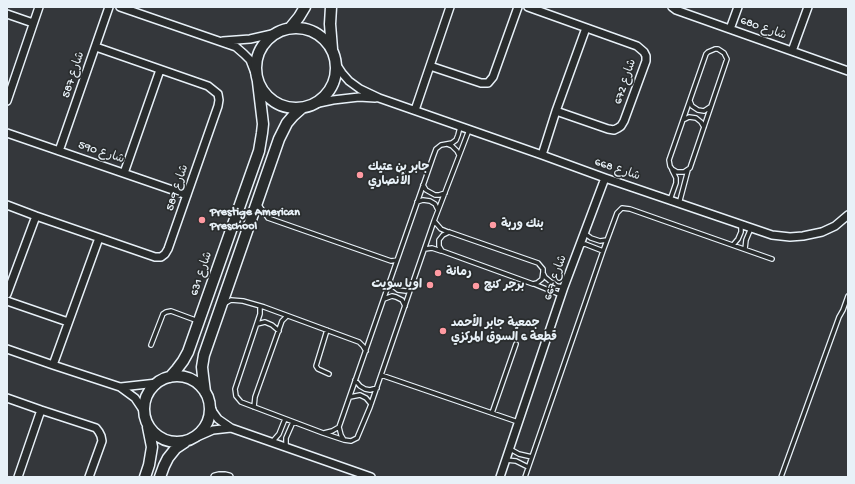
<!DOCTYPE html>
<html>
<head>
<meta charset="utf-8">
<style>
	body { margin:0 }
	#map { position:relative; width:855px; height:484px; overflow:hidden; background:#34373b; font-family:"Gochi Hand",sans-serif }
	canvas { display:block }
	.frame { position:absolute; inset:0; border:8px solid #e8f1f8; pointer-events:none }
</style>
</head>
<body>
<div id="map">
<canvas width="855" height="484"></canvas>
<div class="frame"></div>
</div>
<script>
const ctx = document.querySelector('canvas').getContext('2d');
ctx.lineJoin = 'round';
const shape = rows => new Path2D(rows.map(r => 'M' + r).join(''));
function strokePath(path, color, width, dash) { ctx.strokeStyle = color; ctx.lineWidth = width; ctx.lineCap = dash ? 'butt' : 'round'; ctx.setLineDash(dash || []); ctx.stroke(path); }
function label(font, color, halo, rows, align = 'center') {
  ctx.font = font + ' "Gochi Hand","Playpen Sans Arabic",sans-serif'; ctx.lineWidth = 3.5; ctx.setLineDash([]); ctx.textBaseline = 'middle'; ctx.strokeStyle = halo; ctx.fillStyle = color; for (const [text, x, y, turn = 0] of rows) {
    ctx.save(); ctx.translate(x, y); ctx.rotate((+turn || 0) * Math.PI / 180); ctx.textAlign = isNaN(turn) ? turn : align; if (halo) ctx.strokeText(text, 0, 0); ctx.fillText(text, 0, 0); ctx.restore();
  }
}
const lane = shape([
	[715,49,718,49,724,53,727,59,690,168,684,172,677,172,672,169,670,166,669,160,706,54,708,52,715,49],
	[690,101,692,106,698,110,704,111,710,107],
	[683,120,689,117,696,118,701,122,704,127],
	[460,127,458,135,456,140,452,143,441,145,436,149,433,157,339,427,341,435,344,440,351,441,357,438,370,407,434,221,469,130],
	[447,144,452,146,457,151,459,155],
	[423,185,426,190,435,195,439,195,445,193],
	[670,200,676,183,676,178,672,170],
	[417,202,423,200,430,201,435,204,438,210],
	[679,204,688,170],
	[259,205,268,218,391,261,397,260],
	[434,221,441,229,448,232],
	[449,232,538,263,543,269,543,272,542,279,537,283,533,284,442,251,439,246,439,240,443,235,449,232],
	[584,233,591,238,600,241,607,240],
	[580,245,585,244,603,251],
	[733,245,738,239,741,232,741,225],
	[425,249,432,248,441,251],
	[745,249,746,240,751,228],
	[543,273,545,277,551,282,557,286,564,287],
	[390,281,393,286,398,290,406,291,411,289],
	[534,284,561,295],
	[384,299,392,296,396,297,402,300,405,306],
	[224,304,231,300,243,301,264,307,359,342,363,346,366,351],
	[260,306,260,314,235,389,236,396,241,402,323,433,344,440],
	[257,324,265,322,272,325,279,331],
	[327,330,316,366,318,369,329,374],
	[151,345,163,314,166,312,171,311,198,321],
	[381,375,518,422],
	[355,380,360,386,365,389,370,390,377,388],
	[350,397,360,395,366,398,371,404],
	[254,407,255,397,282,321,287,316],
	[492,413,516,344],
	[324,433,332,431,339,427],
	[272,442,279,434,285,419],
	[286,447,286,438,293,422],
	[510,449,519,454,532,457],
	[506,460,516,461,528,467],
	[525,477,603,251,617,213,622,208,630,209,772,259],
	[781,477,839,317,843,310,848,296]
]);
const street = shape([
	[120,7,236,47,244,54,250,60,255,73],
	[528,7,637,46,644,52,646,56,646,61,624,121,621,126,618,128,614,130,608,129,556,111],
	[672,7,676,10,848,71],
	[7,14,33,23],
	[730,29,738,7],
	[223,41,250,39,272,34],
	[792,51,808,7],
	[336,64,342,73,349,81,360,89,379,98,542,155,605,178,772,235,790,237,803,236,822,232,835,226,848,215],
	[430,66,481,83,488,83,493,77,518,7],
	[7,101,39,7],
	[314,104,333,100,359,97,375,98],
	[415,110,450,7],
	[7,133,187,195],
	[59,151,109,7],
	[542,155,556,111,586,28],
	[124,173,160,70],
	[7,205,36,216,155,257,161,257,165,254,168,249,218,106,219,100,218,94,208,86,96,47],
	[7,294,36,216],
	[7,301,68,322],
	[7,349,53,365,120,387,135,398,143,410],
	[53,365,99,238],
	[121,387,157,383],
	[7,398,41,410,90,426,96,428,99,432,101,436,102,441,89,477],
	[210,405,213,412,218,419,231,428,371,477],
	[197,437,213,430,231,428],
	[18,477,41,410],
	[215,477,219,476,225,476,229,477],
	[500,477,564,287,605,178]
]);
const secondary = shape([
	[331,7,330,24,332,49],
	'256 68a40 40 0 1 1 80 0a40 40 0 1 1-80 0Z',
	[290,28,299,17,305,7],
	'144 409a33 33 0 1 1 66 0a33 33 0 1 1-66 0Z',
	[170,377,177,369,183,361,188,352,259,151,262,133,263,124,258,82],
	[205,392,203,376,202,367,204,355,279,139,287,123,293,116,302,108],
	[145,477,149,465,152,447,148,427],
	[160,477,164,466,168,458,176,448,185,442]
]);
const markers = [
	[360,175,4,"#ff9aa2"],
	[202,220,4,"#ff9aa2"],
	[493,225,4,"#ff9aa2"],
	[438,273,4,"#ff9aa2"],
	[430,285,4,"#ff9aa2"],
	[476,286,4,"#ff9aa2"],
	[443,331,4,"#ff9aa2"]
];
const streetNames = [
	["شارع 680",763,29,20],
	["شارع 587",74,75,-71],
	["شارع 672",626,82,-71],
	["شارع 590",101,153,19],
	["شارع 668",617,170,19],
	["شارع 589",178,188,-71],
	["شارع 631",202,274,-71],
	["شارع 667",556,278,-70]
];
const poiNames = [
	["جابر بن عتيك",368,168],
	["الأنصاري",368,182],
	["Prestige American",210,213],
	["Preschool",210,227],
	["بنك وربة",501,225],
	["رمانة",446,273],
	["اويا سويت",422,285,"right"],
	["برجر كنج",484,286],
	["جمعية جابر الأحمد",451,324],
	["قطعة 6 السوق المركزي",451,338]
];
strokePath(lane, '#e8f1f8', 6);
strokePath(street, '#e8f1f8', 10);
strokePath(secondary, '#e8f1f8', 13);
strokePath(lane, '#2a2d2e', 3.5);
strokePath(street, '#2a2d2e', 7);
strokePath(secondary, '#2a2d2e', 10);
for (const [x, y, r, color] of markers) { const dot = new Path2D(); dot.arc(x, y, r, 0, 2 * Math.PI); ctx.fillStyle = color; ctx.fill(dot); strokePath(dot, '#2a2d2e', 1.5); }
label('12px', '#e8f1f8', '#2a2d2e', streetNames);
label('bold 12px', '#e8f1f8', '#2a2d2e', poiNames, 'left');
</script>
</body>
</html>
